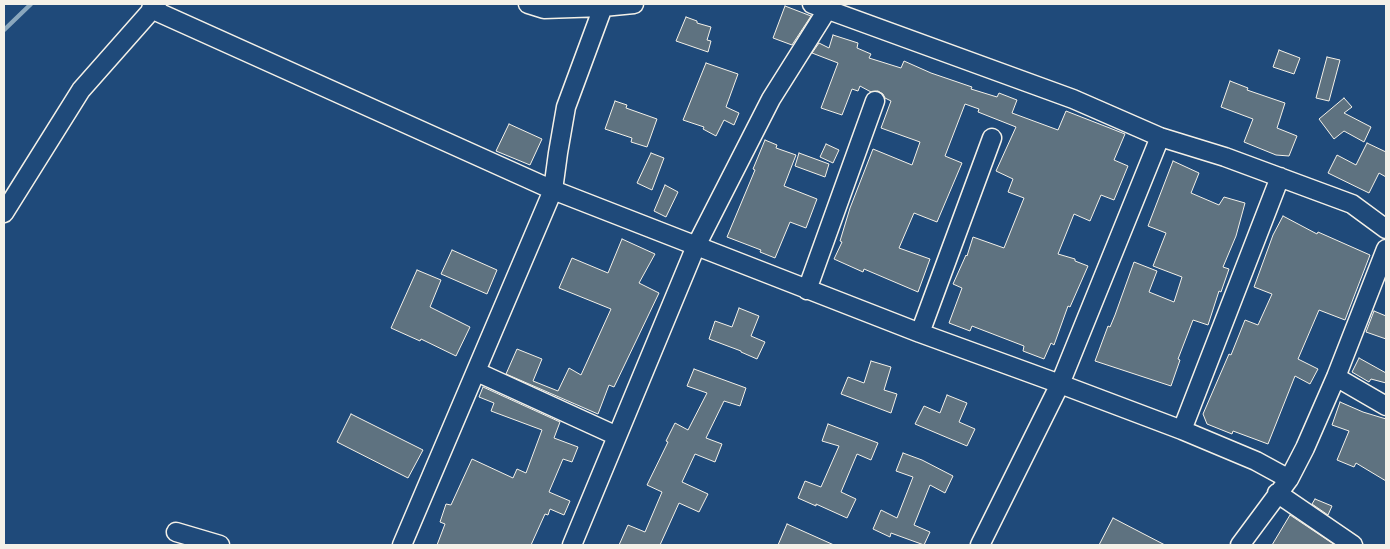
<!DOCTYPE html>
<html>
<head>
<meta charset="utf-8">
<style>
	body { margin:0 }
	#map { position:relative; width:1390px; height:549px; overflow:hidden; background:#1f4a7a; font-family:"Gochi Hand",sans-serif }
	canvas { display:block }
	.frame { position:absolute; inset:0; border:5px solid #f4f1e8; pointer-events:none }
</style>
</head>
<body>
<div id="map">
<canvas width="1390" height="549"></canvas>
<div class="frame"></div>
</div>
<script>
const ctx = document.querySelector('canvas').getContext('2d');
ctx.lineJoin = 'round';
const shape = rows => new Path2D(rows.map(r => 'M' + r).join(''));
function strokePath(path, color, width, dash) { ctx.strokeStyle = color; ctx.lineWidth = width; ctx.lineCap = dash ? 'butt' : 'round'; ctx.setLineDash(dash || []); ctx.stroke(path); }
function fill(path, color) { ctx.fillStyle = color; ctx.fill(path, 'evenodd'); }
const stream = shape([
	[4,30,31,4]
]);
const building = shape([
	[785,6,811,16,792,45,773,38,785,6],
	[686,17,697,21,697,23,711,27,707,40,711,41,708,52,676,41,686,17],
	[833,35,858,43,857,48,871,54,869,58,901,68,904,61,931,73,972,87,971,89,997,97,999,93,1017,100,1012,113,1058,130,1066,111,1125,134,1114,160,1128,166,1114,200,1101,195,1090,221,1074,214,1058,254,1075,259,1075,261,1088,266,1070,307,1068,306,1054,345,1051,343,1044,359,1023,351,1024,346,972,326,970,331,949,323,962,288,953,284,966,255,967,256,973,237,1004,248,1024,198,1008,192,1013,179,996,171,1016,127,978,112,979,109,965,104,945,156,962,163,937,222,914,213,899,248,930,259,918,292,864,269,863,272,834,259,842,242,840,241,850,208,873,149,912,165,920,142,881,128,891,101,885,98,883,94,878,91,871,92,860,86,858,91,852,89,842,115,821,108,838,63,812,53,819,43,829,48,833,35],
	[1279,50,1300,58,1294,74,1273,67,1279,50],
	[1327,57,1340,60,1329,101,1316,98,1327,57],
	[706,63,738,74,726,107,739,113,734,125,724,120,716,136,703,129,704,127,683,120,706,63],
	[1230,81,1248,88,1247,90,1285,103,1277,128,1297,136,1289,156,1276,155,1244,142,1253,119,1221,107,1230,81],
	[1344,98,1352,107,1344,113,1371,127,1364,142,1344,131,1334,139,1319,119,1344,98],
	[615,101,627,105,626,108,657,119,647,147,631,142,632,138,605,129,615,101],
	[509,124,542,139,530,165,496,151,509,124],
	[765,140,777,145,776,148,796,155,784,186,817,199,806,228,790,222,775,258,760,252,761,250,727,237,755,170,753,169,765,140],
	[1367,143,1386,152,1386,177,1379,173,1369,193,1328,173,1337,155,1356,165,1367,143],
	[826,144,839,150,833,163,820,157,826,144],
	[651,153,664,158,652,190,637,183,651,153],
	[799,153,829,164,825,177,795,166,799,153],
	[1173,161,1199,173,1191,193,1219,205,1224,197,1245,203,1236,236,1223,267,1229,269,1221,292,1219,291,1208,325,1193,320,1178,359,1180,360,1171,386,1095,361,1108,326,1110,327,1115,315,1134,262,1157,271,1149,292,1174,302,1182,277,1153,266,1166,233,1148,226,1173,161],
	[665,185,678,192,666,217,654,211,665,185],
	[1283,216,1317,234,1318,232,1370,255,1345,320,1319,310,1298,359,1318,369,1310,384,1295,376,1268,444,1233,431,1232,434,1207,424,1203,414,1229,354,1231,355,1245,320,1258,325,1272,294,1254,287,1273,235,1283,216],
	[622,239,655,254,639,283,659,293,614,387,609,385,598,414,506,374,517,349,542,359,533,381,558,391,569,368,581,375,611,309,559,288,572,258,608,273,622,239],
	[452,250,497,270,487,294,441,274,452,250],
	[417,270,441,280,430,307,470,327,456,356,421,339,420,341,391,328,417,270],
	[739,308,759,316,751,336,765,342,757,359,741,352,741,351,709,339,715,321,732,327,739,308],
	[1374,311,1386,316,1386,339,1366,332,1374,311],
	[1359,358,1386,373,1386,383,1371,379,1369,382,1352,372,1359,358],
	[871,361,891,367,884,390,897,394,891,413,841,394,848,377,864,383,871,361],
	[694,369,746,388,740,406,724,401,706,438,722,444,715,462,695,454,682,482,708,494,699,512,679,503,660,545,619,545,628,525,645,532,662,492,647,485,668,442,666,441,675,423,688,430,707,393,687,386,694,369],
	[483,387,560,422,554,438,578,447,572,462,563,459,549,492,570,501,564,515,550,509,548,515,545,514,531,545,437,545,445,524,440,522,446,504,451,505,472,459,513,478,517,469,526,473,542,430,491,411,494,403,479,397,483,387],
	[947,395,967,403,959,422,975,429,967,446,915,424,924,406,940,413,947,395],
	[1340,402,1363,412,1386,419,1386,481,1356,463,1354,467,1337,460,1349,431,1332,425,1340,402],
	[351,414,423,450,408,478,337,442,351,414],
	[828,424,878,443,871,460,857,454,841,492,856,499,847,518,816,504,816,506,798,498,805,481,821,487,839,446,822,441,828,424],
	[903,453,922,460,953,476,945,493,930,485,914,525,930,532,924,545,891,533,890,537,873,529,881,510,897,518,913,477,896,471,903,453],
	[1315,499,1332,506,1328,515,1312,504,1315,499],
	[1290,515,1335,545,1272,545,1290,515],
	[1113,518,1165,545,1099,545,1113,518],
	[787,524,834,545,778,545,787,524]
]);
const minor = shape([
	[528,4,544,9,603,7,634,4],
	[812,4,1073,99,1160,137,1225,157,1352,204,1386,229],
	[151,9,553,190,920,333,1060,384,1182,430,1256,461,1289,479],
	[4,213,81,90,157,4],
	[807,290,875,101],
	[920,333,992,138],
	[477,372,617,436],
	[1336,377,1386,406],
	[1182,430,1280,177],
	[1277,493,1353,545],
	[176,532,220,545],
	[402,545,553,190,558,153,566,107,603,7],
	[572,545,696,246,771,99,827,10],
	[980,545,1060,384,1160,137],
	[1240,545,1289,479,1305,448,1336,377,1386,249]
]);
strokePath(stream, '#8aa7bd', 4.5);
fill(building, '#5e7280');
strokePath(building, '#f4f1e8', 1);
strokePath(minor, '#f4f1e8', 21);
strokePath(minor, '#1f4a7a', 18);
</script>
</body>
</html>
